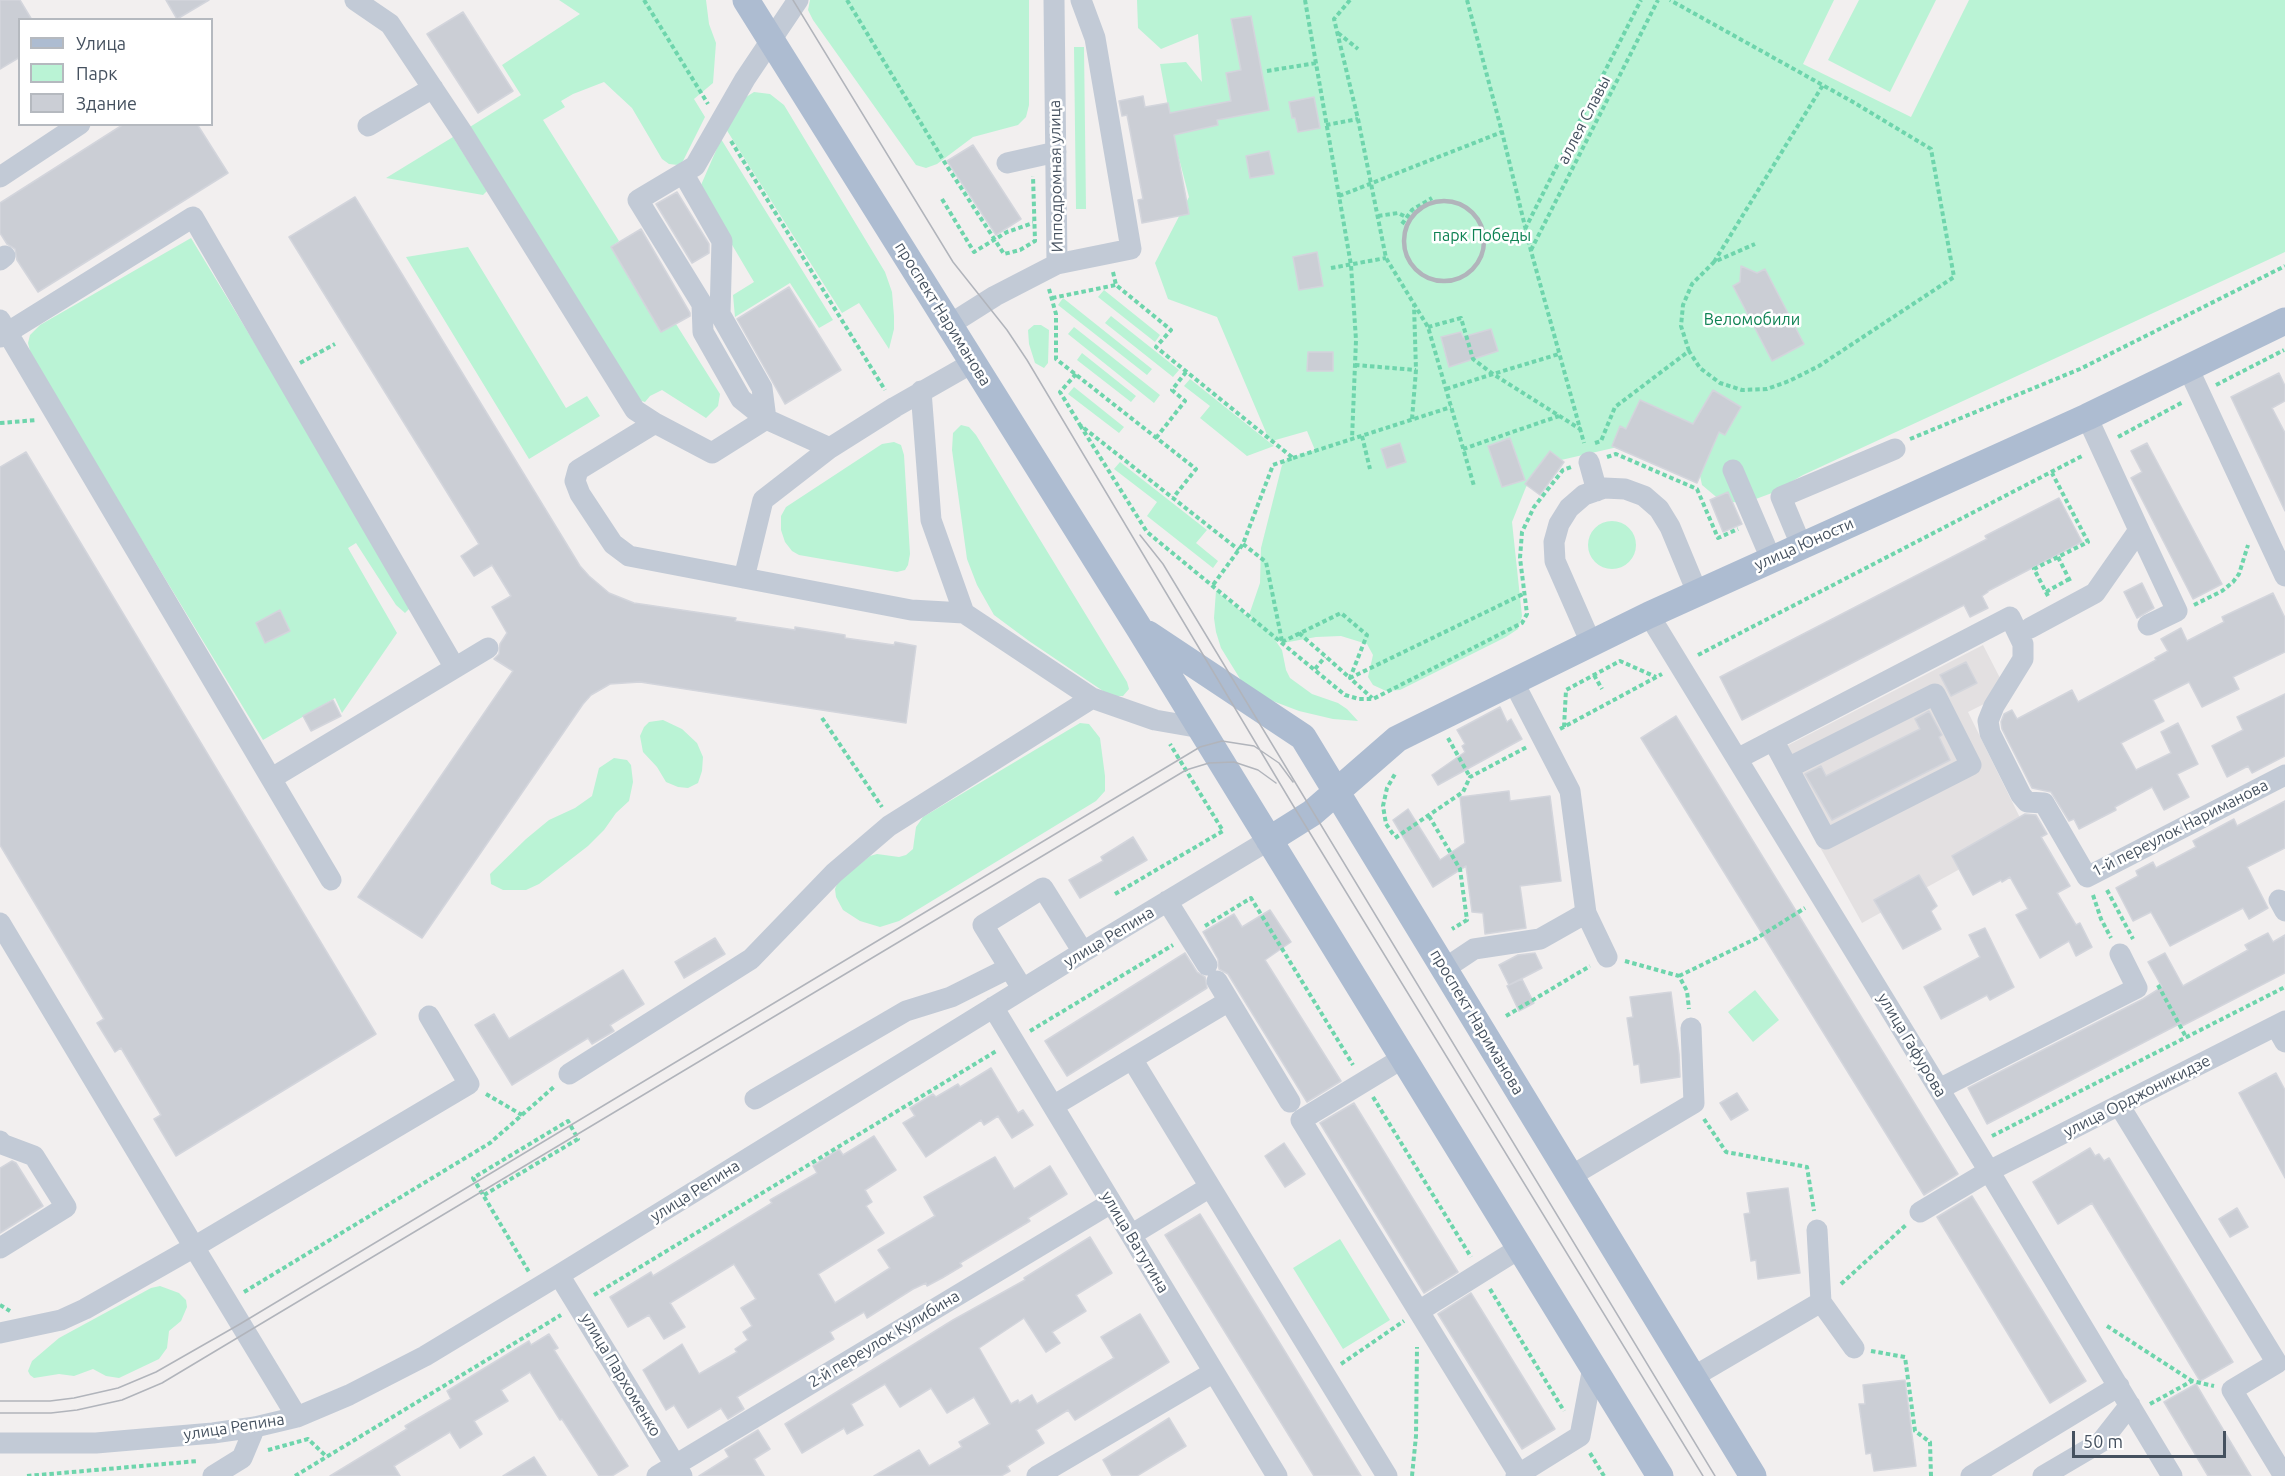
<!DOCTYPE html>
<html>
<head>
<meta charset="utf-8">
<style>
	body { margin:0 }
	#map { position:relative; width:2285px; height:1476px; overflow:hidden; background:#f2efef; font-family:Ubuntu,sans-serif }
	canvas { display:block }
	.legend { position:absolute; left:18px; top:18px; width:195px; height:108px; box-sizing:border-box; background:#fff; border:2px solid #b5b9bf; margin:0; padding:8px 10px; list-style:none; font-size:18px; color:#45515f }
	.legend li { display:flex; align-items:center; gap:12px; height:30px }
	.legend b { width:30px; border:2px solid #b5b9bf }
	.scale { position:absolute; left:2072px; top:1431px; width:154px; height:27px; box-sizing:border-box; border:3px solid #45515f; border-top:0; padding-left:8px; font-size:18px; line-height:21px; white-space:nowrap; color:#45515f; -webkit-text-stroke:4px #fff; paint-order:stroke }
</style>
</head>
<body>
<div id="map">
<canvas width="2285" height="1476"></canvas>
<ul class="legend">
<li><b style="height:8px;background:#adbcd1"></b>Улица</li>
<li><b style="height:16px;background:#baf3d5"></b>Парк</li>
<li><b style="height:16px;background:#cbced5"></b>Здание</li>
</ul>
<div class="scale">50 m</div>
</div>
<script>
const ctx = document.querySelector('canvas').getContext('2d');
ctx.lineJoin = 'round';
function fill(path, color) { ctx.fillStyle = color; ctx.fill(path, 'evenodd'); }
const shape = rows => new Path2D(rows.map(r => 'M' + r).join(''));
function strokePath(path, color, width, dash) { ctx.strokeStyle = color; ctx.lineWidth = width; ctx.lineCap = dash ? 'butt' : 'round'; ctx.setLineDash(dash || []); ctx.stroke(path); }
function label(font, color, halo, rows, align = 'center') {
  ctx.font = font + ' Ubuntu,sans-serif'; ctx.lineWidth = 5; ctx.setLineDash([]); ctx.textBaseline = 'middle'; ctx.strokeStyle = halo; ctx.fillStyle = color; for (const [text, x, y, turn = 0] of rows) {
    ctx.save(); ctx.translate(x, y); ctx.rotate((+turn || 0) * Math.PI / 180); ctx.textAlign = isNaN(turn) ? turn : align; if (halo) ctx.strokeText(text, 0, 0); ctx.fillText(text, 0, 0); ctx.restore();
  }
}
const education = shape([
	[1983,645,2000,678,1990,701,1968,712,2027,832,1862,923,1769,755]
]);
const green = shape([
	[559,0,706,0,709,24,716,43,713,83,694,99,705,117,683,161,678,165,669,164,662,159,632,108,604,82,573,94,561,101,565,107,543,120,619,241,611,247,663,331,676,324,720,394,718,406,706,418,662,390,650,396,645,402,632,398,465,130,521,95,502,65,580,14],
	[810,0,1029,0,1029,105,1026,117,1018,125,973,137,937,164,926,168,916,165,813,20,808,10],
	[1137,0,1834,0,1803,64,1911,117,1969,0,2285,0,2285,252,1803,475,1772,493,1745,503,1721,501,1702,485,1699,471,1635,443,1548,463,1526,487,1512,522,1522,616,1518,629,1506,637,1400,690,1386,691,1373,685,1368,677,1373,655,1367,644,1341,636,1316,637,1283,643,1275,640,1282,650,1286,670,1290,678,1312,694,1338,703,1347,709,1358,721,1333,719,1299,711,1270,700,1242,682,1221,648,1216,632,1214,618,1216,591,1255,623,1249,615,1260,583,1261,548,1282,465,1287,459,1315,450,1307,431,1272,441,1268,437,1217,317,1168,299,1155,263,1189,197,1175,143,1160,64,1186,62,1202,82,1198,34,1161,49,1138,28],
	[1859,0,1936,0,1890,92,1828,60],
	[1074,47,1084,47,1086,209,1076,209],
	[754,92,770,94,784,105,885,272,892,292,894,316,894,329,889,349,859,303,842,313,726,129,743,99],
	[453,137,487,191,483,195,386,178],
	[721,139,833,320,819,328,790,283,735,317,733,295,754,282,702,194,701,185],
	[191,238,413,605,405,613,396,605,356,543,348,548,397,633,342,713,335,698,263,740,32,359,28,343,30,335,40,325],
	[468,247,566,408,587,396,600,416,529,459,406,257],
	[1104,290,1160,335,1155,342,1098,297],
	[1063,298,1152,369,1147,375,1058,305],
	[1111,316,1179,370,1173,377,1105,323],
	[1034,325,1041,325,1049,330,1048,363,1044,368,1035,363,1029,344,1028,330],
	[1074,327,1160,395,1154,403,1068,334],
	[1082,353,1136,396,1131,402,1077,360],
	[1190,379,1274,446,1247,456,1200,418,1210,406,1184,386],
	[1074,387,1124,427,1119,433,1068,394],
	[961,425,969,427,976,435,1127,682,1129,689,1123,696,1116,696,1106,693,1029,641,994,615,977,585,967,559,952,450,953,433],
	[894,442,901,445,904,455,910,554,908,565,905,570,897,572,799,555,792,551,785,542,781,530,781,516,786,507,882,444],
	[1120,462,1207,530,1196,543,1218,561,1213,568,1147,516,1157,502,1114,469],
	'1588 545a24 24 0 1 1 48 0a24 24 0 1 1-48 0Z',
	[663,720,682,729,697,743,703,757,702,771,698,783,688,788,678,787,666,782,657,767,643,752,640,736,644,727,649,722],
	[1080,723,1089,724,1100,738,1105,776,1105,791,1096,801,899,921,880,927,860,921,843,910,836,897,835,889,838,882,870,856,877,854,899,857,906,855,913,849,916,827,923,817],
	[614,758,627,760,631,765,633,782,629,801,616,813,604,830,588,846,539,884,526,890,503,890,491,884,490,874,526,839,549,820,575,808,592,796,599,768],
	[1755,990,1779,1020,1753,1042,1728,1012],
	[1340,1239,1390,1320,1343,1349,1293,1268],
	[160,1286,179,1293,186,1300,187,1307,181,1321,169,1331,167,1348,159,1359,119,1378,106,1376,93,1369,74,1376,59,1374,34,1378,30,1375,28,1371,32,1361,59,1338,151,1288]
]);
const building = shape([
	[0,0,20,0,32,20,20,20,20,57,0,69,0,0],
	[166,0,209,0,177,19,166,0],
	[463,12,513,91,478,113,427,34,463,12],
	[1251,16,1269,110,1217,120,1218,125,1174,135,1189,214,1142,223,1138,200,1143,199,1127,115,1122,116,1119,101,1143,96,1145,107,1168,103,1170,113,1231,101,1226,73,1241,70,1231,19,1251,16],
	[1314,97,1320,128,1298,132,1295,118,1292,118,1289,102,1314,97],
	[124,124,197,124,228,173,38,292,17,260,15,249,7,244,0,233,0,203,124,124],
	[973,145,1021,219,996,235,947,161,973,145],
	[1269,151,1274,174,1250,178,1246,156,1269,151],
	[677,192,709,244,709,253,692,263,656,204,677,192],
	[355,197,580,566,589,576,609,593,634,603,736,618,735,621,795,630,795,627,845,635,845,638,894,645,895,642,916,646,906,723,640,682,610,684,591,695,583,704,422,938,358,897,513,671,494,659,499,654,500,644,507,633,492,607,511,596,492,565,474,576,461,556,479,544,289,237,355,197],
	[641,229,690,313,690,316,661,332,611,247,641,229],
	[1317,252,1323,286,1299,290,1293,257,1317,252],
	[1741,266,1757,273,1765,269,1804,344,1772,361,1733,286,1740,282,1741,266],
	[789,287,841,370,785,404,737,319,789,287],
	[1491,329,1498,351,1449,367,1441,337,1461,332,1463,337,1491,329],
	[1308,352,1333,352,1333,371,1307,371,1308,352],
	[2279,373,2285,386,2285,401,2272,408,2285,433,2285,511,2231,397,2279,373],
	[1713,390,1741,407,1725,435,1719,432,1697,483,1612,446,1620,426,1626,429,1640,400,1693,424,1713,390],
	[1510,438,1525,480,1502,487,1488,446,1510,438],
	[1400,443,1406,462,1387,468,1381,449,1400,443],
	[2147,443,2222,584,2193,599,2131,478,2142,472,2131,451,2147,443],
	[1550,451,1564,462,1540,495,1525,484,1550,451],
	[26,452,376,1034,176,1156,154,1119,161,1115,121,1048,115,1052,97,1023,104,1019,0,845,0,467,26,452],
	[1728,492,1742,524,1723,532,1710,500,1728,492],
	[2059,498,2082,542,1988,591,1988,592,1982,596,1988,608,1970,617,1964,605,1742,720,1720,677,1987,539,1985,536,2059,498],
	[2142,583,2154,608,2137,618,2124,592,2142,583],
	[2273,593,2285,618,2285,652,2233,677,2239,689,2202,707,2189,682,2153,700,2164,721,2121,743,2136,770,2171,753,2161,732,2178,723,2198,764,2177,774,2189,797,2164,810,2152,787,2115,807,2116,810,2079,829,2074,819,2069,821,2051,792,2032,788,2002,729,2001,722,2004,714,2012,710,2017,719,2072,690,2078,702,2156,660,2155,658,2168,651,2161,639,2181,628,2187,641,2224,622,2222,617,2273,593],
	[280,610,290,631,265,643,256,623,280,610],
	[1966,662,1977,683,1951,696,1940,675,1966,662],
	[2285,694,2285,756,2252,773,2248,766,2227,777,2212,746,2243,730,2237,717,2285,694],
	[333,700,341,716,311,731,303,716,333,700],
	[1500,707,1507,722,1511,719,1522,739,1438,785,1432,775,1465,752,1462,746,1465,744,1457,730,1500,707],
	[1929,711,1942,735,1939,737,1950,760,1832,820,1805,774,1821,766,1826,776,1920,729,1915,719,1929,711],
	[1676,716,1958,1174,1924,1195,1641,738,1676,716],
	[1509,791,1510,801,1550,796,1561,881,1520,886,1526,928,1485,934,1483,913,1472,912,1466,866,1433,887,1393,820,1408,809,1440,860,1465,843,1460,797,1509,791],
	[2285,801,2285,848,2247,867,2268,908,2249,919,2243,908,2170,946,2151,912,2133,921,2116,888,2138,876,2136,871,2153,862,2156,868,2196,847,2193,841,2234,819,2237,826,2285,801],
	[2025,814,2036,815,2047,834,2041,837,2070,886,2057,893,2076,925,2080,923,2092,947,2076,956,2069,941,2040,958,2016,915,2028,909,2010,877,2002,882,2001,880,1973,895,1952,856,2025,814],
	[1133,837,1147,860,1080,898,1069,880,1103,861,1101,857,1133,837],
	[1919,875,1937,906,1931,911,1941,929,1903,949,1874,900,1919,875],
	[1270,910,1291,942,1265,960,1341,1081,1307,1102,1228,974,1219,969,1218,959,1203,932,1234,914,1242,927,1270,910],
	[1985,928,2014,987,1990,1000,1987,995,1941,1019,1924,987,1980,957,1969,935,1985,928],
	[2268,933,2273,942,2285,935,2285,973,2182,1026,2181,1023,1987,1124,1968,1088,2143,999,2162,987,2148,962,2165,953,2183,986,2248,950,2245,945,2268,933],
	[715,938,725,954,684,978,675,962,715,938],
	[1185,953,1197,972,1205,977,1207,988,1067,1076,1045,1041,1185,953],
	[1535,953,1542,968,1509,985,1499,965,1518,955,1535,953],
	[623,970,644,1004,610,1025,614,1031,592,1044,588,1038,512,1085,475,1025,494,1014,509,1039,623,970],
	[1522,979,1534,1003,1519,1011,1507,986,1522,979],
	[1671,992,1679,1054,1680,1077,1641,1083,1639,1064,1634,1065,1627,1018,1633,1017,1630,997,1671,992],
	[991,1068,1018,1113,1023,1110,1033,1125,1012,1138,998,1116,984,1125,981,1120,926,1157,903,1123,915,1116,910,1108,933,1094,936,1097,958,1084,960,1087,991,1068],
	[2276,1073,2285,1090,2285,1178,2239,1093,2276,1073],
	[1737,1093,1748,1110,1731,1120,1720,1103,1737,1093],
	[1354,1103,1458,1272,1424,1293,1320,1123,1354,1103],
	[874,1136,896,1170,865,1190,872,1202,866,1206,884,1233,818,1274,835,1303,890,1268,878,1250,935,1216,924,1197,995,1157,1014,1189,1050,1166,1067,1194,1028,1218,1030,1221,960,1263,962,1266,942,1278,927,1286,926,1283,913,1289,867,1318,864,1312,830,1332,834,1339,737,1397,744,1409,728,1419,721,1408,688,1428,674,1405,666,1410,643,1370,682,1344,699,1374,737,1352,735,1349,748,1340,743,1332,752,1326,741,1308,756,1299,734,1264,670,1303,685,1327,664,1339,649,1315,628,1327,610,1297,651,1272,653,1276,772,1203,770,1200,817,1173,813,1166,839,1149,843,1155,874,1136],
	[1284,1143,1305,1174,1285,1187,1265,1156,1284,1143],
	[2090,1148,2095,1156,2099,1154,2104,1161,2109,1158,2233,1362,2200,1381,2092,1203,2058,1224,2033,1182,2090,1148],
	[12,1161,16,1163,43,1206,0,1233,0,1168,12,1161],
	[1788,1188,1800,1273,1758,1279,1756,1260,1751,1261,1744,1214,1750,1213,1747,1193,1788,1188],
	[1972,1196,2086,1381,2050,1403,1937,1217,1972,1196],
	[2237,1208,2248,1227,2230,1237,2219,1219,2237,1208],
	[1200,1214,1281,1345,1361,1476,1314,1476,1165,1235,1200,1214],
	[1090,1237,1112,1273,1076,1295,1086,1311,1052,1332,1060,1343,1046,1352,1024,1318,979,1348,1011,1404,1018,1400,1019,1403,1032,1395,1037,1404,1114,1358,1101,1337,1140,1314,1169,1362,1075,1420,1068,1410,1036,1430,1044,1443,1007,1466,1010,1471,1001,1476,874,1476,919,1450,929,1466,962,1447,959,1442,990,1424,974,1397,947,1413,931,1388,900,1407,885,1384,851,1404,863,1425,847,1434,844,1428,802,1453,785,1424,953,1320,1025,1280,1024,1278,1090,1237],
	[1471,1293,1555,1429,1522,1449,1438,1314,1471,1293],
	[549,1334,558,1348,554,1350,628,1466,612,1476,599,1476,562,1419,560,1420,530,1372,501,1390,508,1401,474,1421,482,1434,460,1448,450,1432,394,1466,400,1476,330,1476,407,1429,405,1426,451,1399,447,1391,529,1341,531,1345,549,1334],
	[1905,1380,1916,1466,1874,1471,1871,1453,1866,1454,1859,1404,1865,1404,1863,1385,1905,1380],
	[2196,1384,2209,1406,2251,1476,2208,1476,2164,1402,2196,1384],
	[1169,1418,1186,1446,1137,1476,1112,1476,1103,1460,1169,1418],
	[758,1430,770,1449,754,1459,764,1476,699,1476,729,1457,725,1450,758,1430],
	[534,1457,546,1476,503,1476,534,1457]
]);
const path = shape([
	[644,0,708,104],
	[847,0,945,163,1004,254,1020,250,1035,241,1033,176],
	[1305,0,1351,265,1356,340,1352,439],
	[1350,0,1334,19,1358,119,1386,258,1428,327,1474,486],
	[1467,0,1502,132,1531,251,1584,443],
	[1338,33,1358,49],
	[1267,71,1316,63],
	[1326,125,1358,119],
	[731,141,885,390],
	[1339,196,1502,132],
	[942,199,974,252,1007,232,1033,223],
	[1378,216,1398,213,1406,217],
	[1402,224,1412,210,1432,198],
	[1525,229,1641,0],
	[1531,250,1658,0],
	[1714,262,1823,85],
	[1331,268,1386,258],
	[1113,272,1116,285,1171,330,1156,347,1293,458,1273,465,1243,544,1213,585],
	[1049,289,1056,314,1056,359,1196,469,1173,498],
	[1052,298,1116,285],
	[1428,327,1461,318,1473,359,1493,374,1559,354],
	[1689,351,1681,326,1683,305,1692,284,1714,262,1755,244],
	[300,363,335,344],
	[1355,365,1416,370],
	[1076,374,1060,392,1080,425,1239,550],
	[2216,385,2284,350],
	[1446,389,1493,374,1580,429],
	[1412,419,1416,370,1414,305],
	[0,423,37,420],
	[1080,425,1147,532,1345,695,1359,699,1373,699,1522,623,1527,614,1520,558,1522,532,1534,507,1563,470,1571,467],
	[1362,436,1370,469],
	[2118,437,2183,402],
	[1156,438,1185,401,1172,390,1186,372],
	[1910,439,2080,369,2285,266],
	[1595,443,1601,441,1615,407,1689,351,1700,368,1720,383,1742,390,1767,389,1789,381,1819,366,1954,277,1931,149,1853,102,1670,0],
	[1463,449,1559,416],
	[1607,457,1616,454,1697,489,1718,538,1738,529],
	[1293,458,1451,407],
	[1243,544,1266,562,1282,641],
	[2058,557,2071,583],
	[2046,592,2069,579],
	[2048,596,2034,569,2088,542,2052,473],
	[2194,605,2222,591,2233,582,2239,574,2248,545],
	[1299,633,1350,678,1523,594],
	[1282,642,1341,613,1367,635,1350,678,1372,698],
	[1698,655,2082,456],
	[1315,669,1325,657],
	[1594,675,1602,689],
	[822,718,882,807],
	[1564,727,1566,690,1620,661,1656,677],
	[1560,729,1662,674],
	[1448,738,1470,777],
	[1429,816,1460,869,1467,920,1452,929],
	[1393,834,1386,824,1383,806,1387,788,1395,774],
	[1395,838,1463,792,1470,777,1527,747],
	[2107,890,2133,939],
	[1115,894,1223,831,1170,744],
	[2093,895,2101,919,2111,938],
	[1205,926,1251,898,1353,1065],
	[1625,961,1679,976,1687,991,1689,1009],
	[1679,976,1757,938,1805,908],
	[2158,985,2186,1037],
	[1506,1016,1590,966],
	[1030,1031,1173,945],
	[486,1094,522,1115],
	[1373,1097,1471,1257],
	[1704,1119,1726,1152,1807,1167,1814,1211],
	[1992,1136,2285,987],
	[484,1195,578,1139,568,1121,473,1178,529,1272],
	[1841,1284,1906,1225],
	[1490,1289,1564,1411],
	[244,1292,490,1143,555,1086],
	[594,1295,998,1050],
	[0,1305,10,1311],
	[2107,1326,2192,1381],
	[1871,1351,1905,1357,1915,1431,1930,1442,1931,1476],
	[1341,1364,1404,1321],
	[2150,1404,2192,1381,2214,1386],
	[268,1450,308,1439,327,1457],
	[1590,1453,1604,1476],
	[27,1476,198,1461],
	[295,1476,561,1315],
	[1412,1476,1416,1436,1417,1347]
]);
const minor = shape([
	[355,0,390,24,462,132,635,410,655,423],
	[798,0,745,79,695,166,638,200,702,304,703,332,741,399,766,419,830,448,895,407,974,362],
	[368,126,433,88],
	[1007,163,1056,152],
	[683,173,722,241,720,314,762,388,766,419],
	[0,177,80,124],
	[0,260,5,256],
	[1057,264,1131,249,1095,38,1081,0],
	[0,320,331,880],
	[949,325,995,296,1057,264,1054,0],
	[0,337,193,217,455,668],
	[2188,368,2285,576],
	[921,391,931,520,964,613,1092,698,1155,720,1201,728],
	[766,419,712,453,655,423,578,470,575,481,580,494,613,544,629,556,911,610,964,613],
	[1589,462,1597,491],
	[1733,470,1771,559],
	[2139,530,2177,611,2148,625],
	[1801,545,1781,497,1895,449],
	[744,578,763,500,830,448],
	[1649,615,1989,1171,2172,1476],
	[2030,628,2095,593,2139,530,2087,417],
	[1591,643,1555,561,1554,542,1559,524,1569,508,1584,495,1604,488,1625,489,1644,496,1659,509,1670,527,1697,592],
	[1513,681,1570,791,1586,913,1607,957],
	[1773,740,1826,839,1971,765,1935,694,1788,768],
	[1737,759,2010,617,2023,644,2023,659,1994,706,1988,721,1990,733,2021,795,2027,802,2044,803,2087,877,2285,775],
	[272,778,488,648],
	[2279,900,2285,911],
	[1167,901,1207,965],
	[0,923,194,1247,85,1309,61,1320,0,1333],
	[1444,969,1474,949,1540,939,1586,913],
	[1017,980,983,925,1043,888,1083,952],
	[1217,981,1290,1102],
	[993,1007,1277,1476],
	[2276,1026,2285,1042],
	[1403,1058,1301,1120,1520,1476],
	[1132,1059,1387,1476],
	[569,1074,751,959,834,873,889,826,1092,698],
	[1939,1089,2137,988,2120,954],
	[755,1099,906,1011,951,997,1009,968],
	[2119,1105,2277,1363,2232,1390,2284,1476],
	[1053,1106,1229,1001],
	[0,1141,2,1144,34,1156,66,1207,0,1248],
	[1571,1176,1694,1103,1691,1028],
	[1920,1212,1989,1171,2285,1021],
	[1817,1230,1821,1302],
	[1131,1235,1210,1187],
	[559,1275,682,1476],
	[1419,1311,1520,1248],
	[1693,1377,1821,1302,1854,1348],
	[297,1417,194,1247,469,1084,429,1016],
	[0,1443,96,1443,213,1433,255,1427,297,1417,349,1395,425,1356,559,1275,1083,952,1269,840],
	[213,1476,242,1458,255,1427],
	[657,1476,1111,1203],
	[1037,1476,1214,1372],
	[1516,1476,1580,1436,1593,1367],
	[1971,1476,2119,1386],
	[2043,1476,2101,1442,2130,1405]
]);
const major = shape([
	[746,0,1139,628,1660,1476],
	[1148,634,1303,737,1753,1476],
	[1269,840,1312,813,1397,739,1411,732,1649,615,2087,417,2285,321]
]);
const tram = shape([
	[793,0,953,262,1007,330,1027,360,1291,802,1703,1476],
	[1140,535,1163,564,1715,1476],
	[0,1401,50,1401,74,1398,118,1388,156,1372,240,1324,1200,747,1222,741,1254,746,1279,763,1293,782],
	[0,1413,51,1413,77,1410,122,1400,162,1383,1186,770,1209,763,1234,762,1258,770,1276,783]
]);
const rail = shape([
	'1404 241a40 40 0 1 1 80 0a40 40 0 1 1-80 0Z'
]);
const streetNames = [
	["аллея Славы",1584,120,-63],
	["Ипподромная улица",1056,176,-91],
	["проспект Нариманова",943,314,58],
	["улица Юности",1804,544,-24],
	["1-й переулок Нариманова",2180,828,-27],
	["улица Репина",1109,937,-31],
	["проспект Нариманова",1477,1022,59],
	["улица Гафурова",1912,1045,59],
	["улица Орджоникидзе",2137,1096,-27],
	["улица Репина",695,1191,-32],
	["улица Ватутина",1135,1242,59],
	["2-й переулок Кулибина",884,1339,-31],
	["улица Пархоменко",621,1375,59],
	["улица Репина",234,1427,-9]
];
const parkNames = [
	["парк Победы",1482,236],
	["Веломобили",1752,320]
];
fill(education, '#e3e0e1');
fill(green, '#baf3d5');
fill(building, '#cbced5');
strokePath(building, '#d3d5dc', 1.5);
strokePath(path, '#6ed5ac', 4, [4.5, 3]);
strokePath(minor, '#c2cad6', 21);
strokePath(major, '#adbcd1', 27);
strokePath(tram, '#b1b4bb', 1.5);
strokePath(rail, '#b1b4bb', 4.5);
label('16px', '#45515f', '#fff', streetNames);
label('16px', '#0e8253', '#fff', parkNames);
</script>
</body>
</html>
